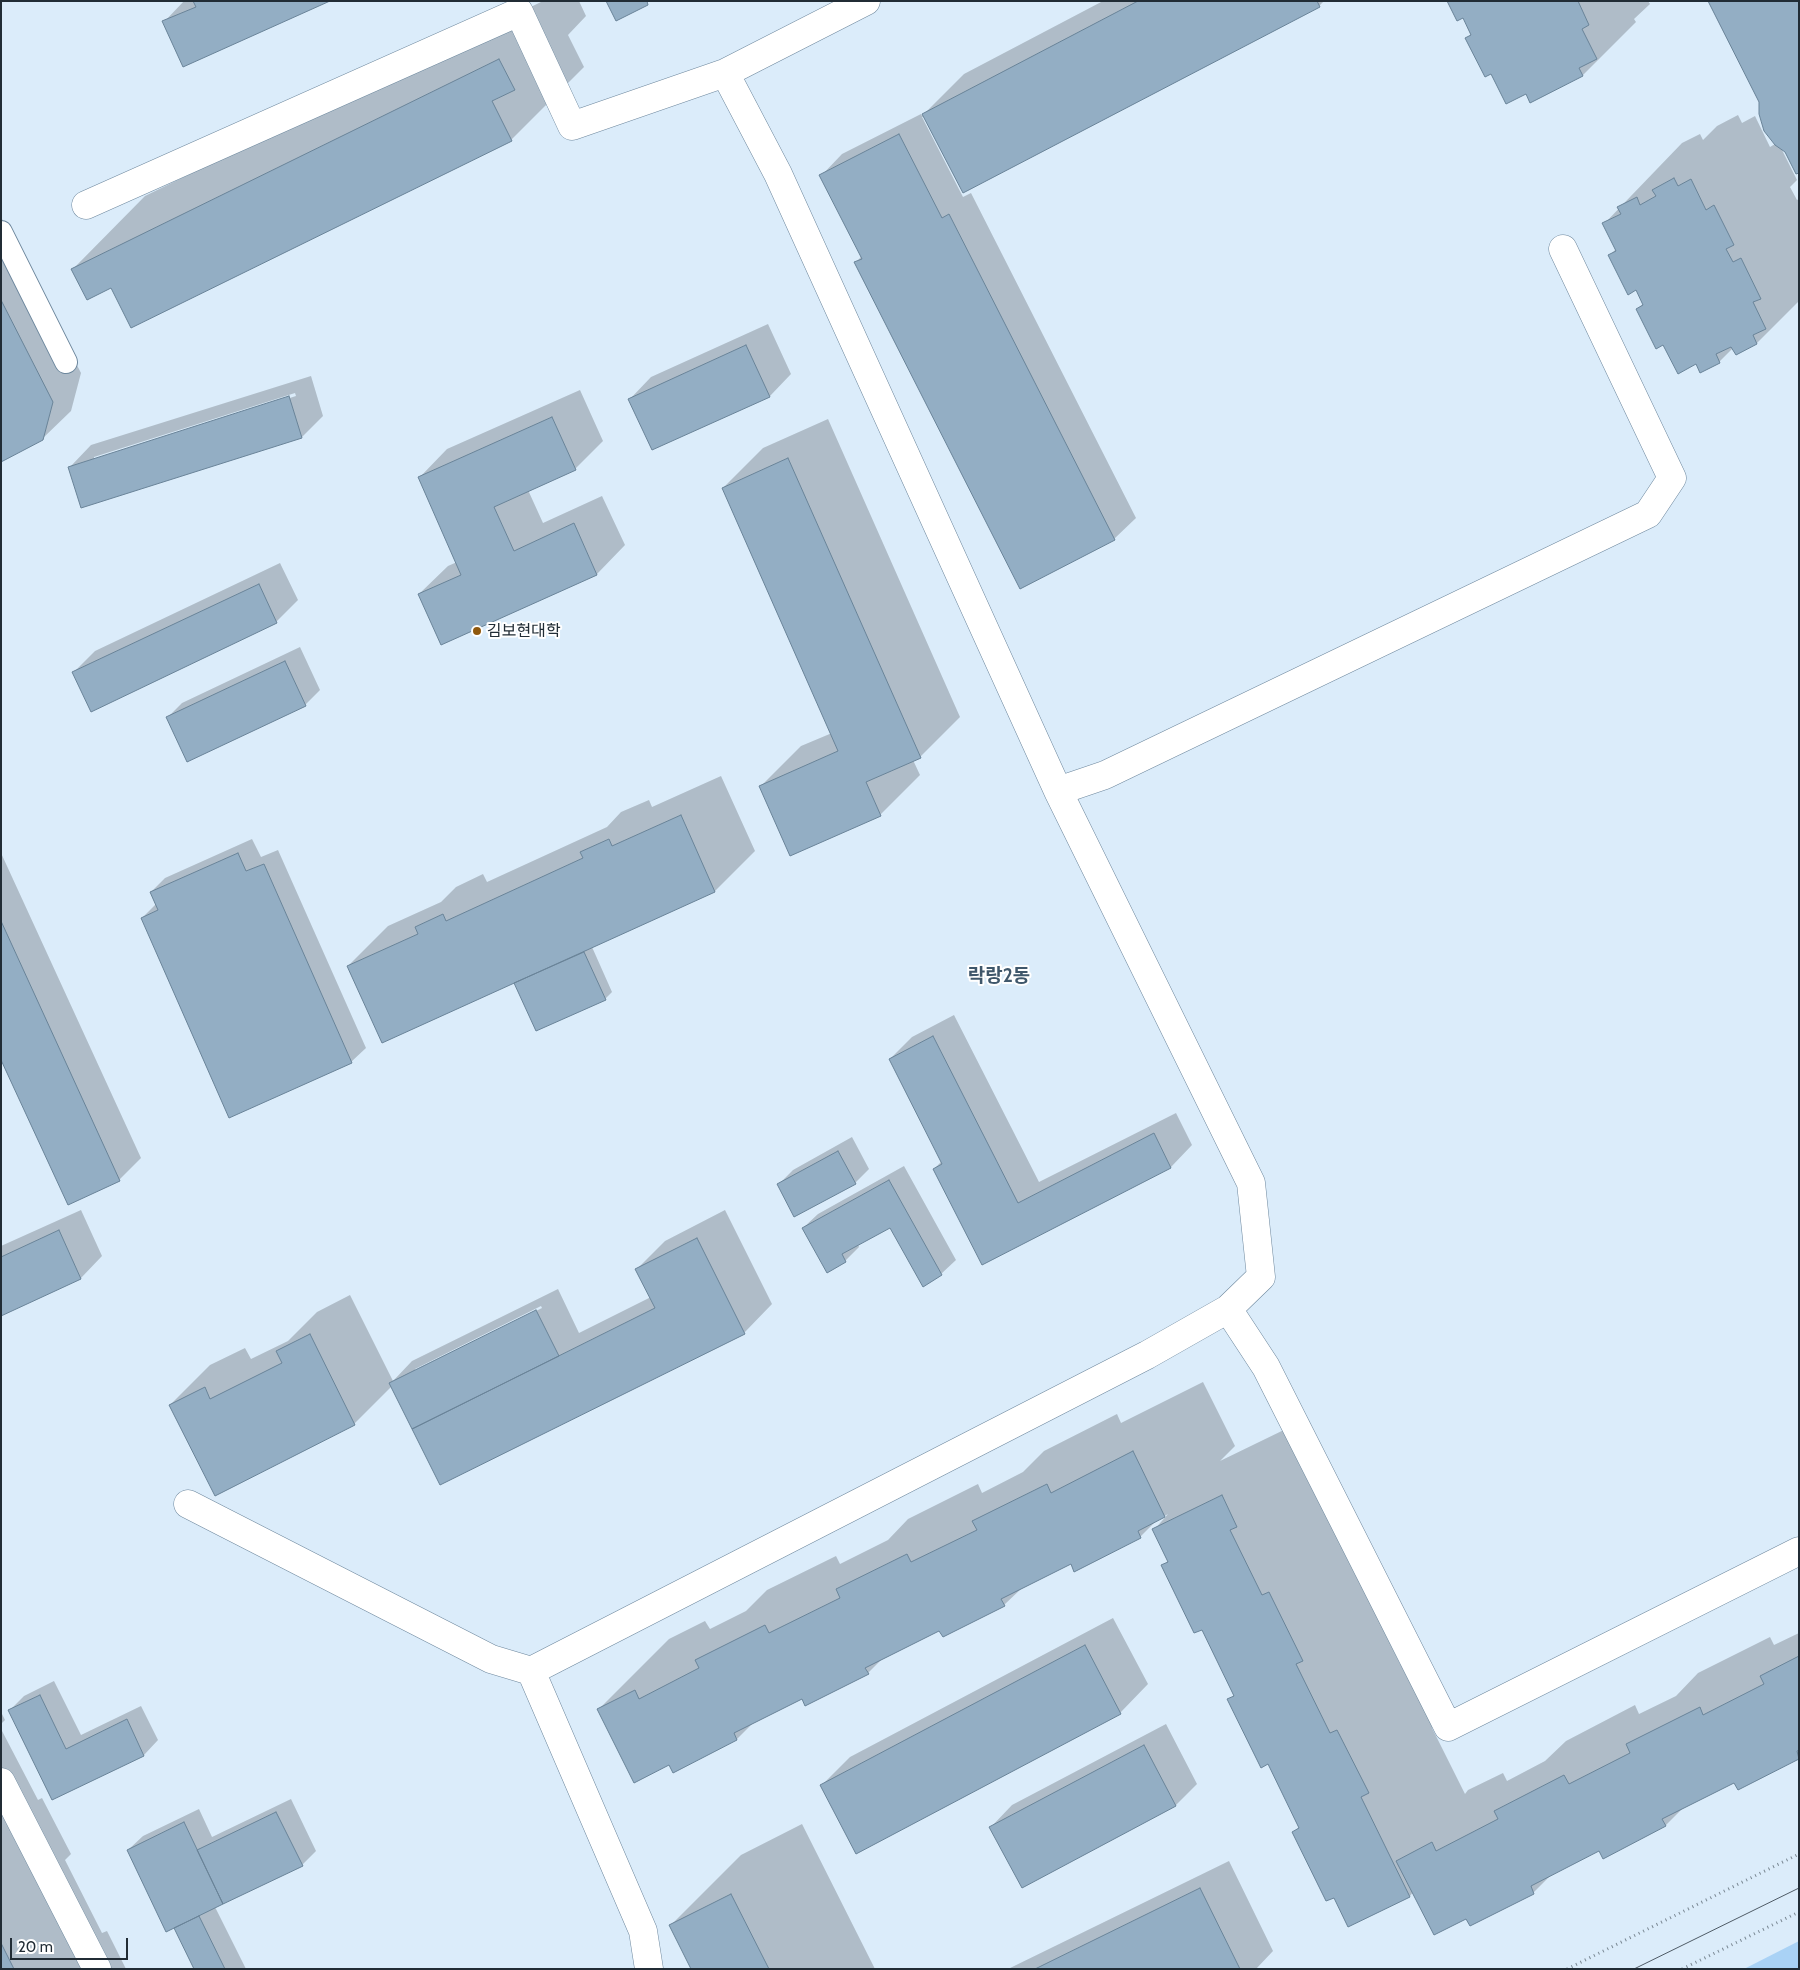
<!DOCTYPE html>
<html>
<head>
<meta charset="utf-8">
<style>
	body { margin:0 }
	#map { position:relative; width:1800px; height:1970px; overflow:hidden; background:#dbecfa; font-family:Cabin,sans-serif }
	canvas { display:block }
	.frame { position:absolute; inset:0; border:2px solid #212c35; pointer-events:none }
	.scale { position:absolute; left:10px; top:1938px; width:118px; height:22px; box-sizing:border-box; border:2px solid #212c35; border-top:0; padding-left:6px; font-size:15px; line-height:18px; white-space:nowrap; color:#212c35; -webkit-text-stroke:4px #fff; paint-order:stroke }
</style>
</head>
<body>
<div id="map">
<canvas width="1800" height="1970"></canvas>
<div class="frame"></div>
<div class="scale">20 m</div>
</div>
<script>
const ctx = document.querySelector('canvas').getContext('2d');
ctx.lineJoin = 'round';
function fill(path, color) { ctx.fillStyle = color; ctx.fill(path, 'evenodd'); }
const shape = rows => new Path2D(rows.map(r => 'M' + r).join(''));
function strokePath(path, color, width, dash) { ctx.strokeStyle = color; ctx.lineWidth = width; ctx.lineCap = dash ? 'butt' : 'round'; ctx.setLineDash(dash || []); ctx.stroke(path); }
function label(font, color, halo, rows, align = 'center') {
  ctx.font = font + ' Cabin,"Noto Sans KR",sans-serif'; ctx.lineWidth = 4; ctx.setLineDash([]); ctx.textBaseline = 'middle'; ctx.strokeStyle = halo; ctx.fillStyle = color; for (const [text, x, y, turn = 0] of rows) {
    ctx.save(); ctx.translate(x, y); ctx.rotate((+turn || 0) * Math.PI / 180); ctx.textAlign = isNaN(turn) ? turn : align; if (halo) ctx.strokeText(text, 0, 0); ctx.fillText(text, 0, 0); ctx.restore();
  }
}
const green = shape([
	[1799,1941,1799,1969,1744,1969]
]);
const shadow = shape([
	[184,1,327,1,164,22],
	[543,1,579,1,586,16,568,35,584,67,511,140,112,286,73,269,145,196],
	[1103,1,1324,1,1319,6,922,117,963,197,971,193,1136,518,1114,539,855,263,862,256,821,176,842,154,921,114,922,116,964,74],
	[1449,1,1648,1,1650,4,1634,19,1636,22,1583,75,1526,93,1492,73,1467,38,1472,33,1464,17],
	[1738,115,1742,123,1755,116,1770,147,1775,144,1786,151,1781,148,1797,180,1790,187,1797,200,1799,199,1799,301,1757,343,1736,353,1733,348,1719,362,1697,362,1664,343,1637,309,1644,303,1637,289,1610,255,1616,249,1604,224,1682,143,1700,134,1703,140,1717,126],
	[1,217,81,373,71,411,42,439,1,460],
	[768,324,791,374,770,396,652,449,630,399,651,377],
	[311,376,323,416,302,437,70,467,91,445],
	[295,393,296,396,94,460,94,457],
	[580,390,603,441,575,469,528,490,543,523,602,496,625,545,597,574,442,644,419,594,448,566,457,562,419,478,447,449],
	[828,419,960,717,920,757,913,760,920,775,880,815,761,786,801,746,832,733,723,488,763,448],
	[280,563,298,600,276,622,74,672,95,651],
	[300,647,320,690,305,705,168,717,182,703],
	[721,776,755,851,715,891,592,947,612,992,605,999,515,982,348,966,388,926,441,902,456,887,483,874,487,882,607,827,621,812,649,800,652,807],
	[252,839,261,857,278,850,366,1048,351,1062,142,918,156,904,151,892,165,878],
	[1,853,141,1158,119,1180,1,1057],
	[954,1015,1039,1182,1176,1113,1192,1145,1171,1167,983,1263,934,1169,942,1161,890,1059,912,1037],
	[852,1137,869,1169,855,1183,779,1184,793,1170],
	[904,1166,956,1260,941,1274,891,1226,858,1244,859,1247,845,1261,803,1228,818,1214],
	[81,1210,102,1256,81,1278,1,1314,1,1246],
	[725,1210,772,1304,744,1333,392,1386,354,1424,170,1405,210,1365,245,1348,251,1359,288,1341,317,1312,350,1295,393,1381,412,1361,558,1289,579,1333,651,1297,637,1269,665,1241],
	[541,1306,542,1308,415,1371,415,1369],
	[1203,1382,1235,1446,1220,1461,1292,1426,1367,1595,1400,1664,1408,1660,1438,1722,1432,1728,1465,1794,1468,1790,1503,1773,1507,1781,1545,1761,1566,1741,1635,1705,1639,1714,1676,1696,1698,1673,1770,1637,1774,1645,1799,1633,1799,1757,1738,1788,1735,1781,1685,1806,1666,1825,1603,1857,1600,1849,1553,1873,1534,1892,1471,1924,1467,1917,1413,1892,1410,1896,1349,1925,1334,1896,1294,1832,1300,1826,1268,1762,1229,1700,1235,1694,1202,1628,1162,1566,1169,1560,1154,1530,1168,1514,1156,1521,1140,1537,1072,1563,1022,1588,1004,1605,940,1629,884,1657,868,1673,803,1698,754,1722,737,1739,670,1764,599,1709,669,1639,705,1621,710,1629,746,1611,767,1590,836,1556,840,1564,888,1540,908,1519,978,1484,982,1493,1023,1472,1044,1451,1117,1414,1121,1423],
	[1113,1618,1148,1684,1120,1713,822,1785,850,1757],
	[54,1681,81,1735,141,1706,158,1740,144,1755,53,1799,10,1710,24,1696],
	[1,1712,5,1720,1,1724],
	[1166,1724,1197,1784,1176,1805,1022,1886,991,1827,1012,1805],
	[1,1729,38,1800,42,1798,71,1854,65,1860,102,1933,107,1931,126,1969,1,1969],
	[291,1799,316,1851,302,1865,215,1907,246,1969,195,1969,174,1926,128,1850,143,1836,199,1809,212,1837],
	[802,1824,875,1969,692,1969,671,1925,741,1855],
	[1229,1861,1273,1951,1256,1969,1008,1969]
]);
const building = shape([
	[193,1,330,1,183,67,162,21,196,7,193,1],
	[606,1,647,1,648,5,616,21,606,1],
	[1138,1,1317,1,1320,7,963,193,922,114,1138,1],
	[1447,1,1578,1,1589,25,1582,29,1597,59,1579,68,1583,76,1530,103,1526,94,1506,104,1491,74,1485,77,1465,38,1471,35,1463,18,1457,21,1447,1],
	[1708,1,1799,1,1799,173,1796,174,1785,152,1775,145,1764,131,1759,114,1759,102,1708,1],
	[499,59,515,90,492,101,512,141,131,328,111,288,87,300,71,269,499,59],
	[899,134,942,218,949,214,1115,540,1020,589,854,262,862,259,819,175,899,134],
	[1674,178,1678,186,1691,179,1706,210,1714,205,1734,245,1726,249,1733,262,1741,258,1761,299,1753,302,1766,329,1753,335,1757,344,1736,355,1731,347,1716,354,1720,363,1700,373,1696,364,1678,374,1663,345,1656,349,1636,309,1643,305,1636,290,1628,295,1608,255,1616,251,1602,223,1621,214,1617,207,1637,197,1640,205,1656,196,1652,190,1674,178],
	[1,300,53,402,43,440,1,462,1,300],
	[746,345,770,397,652,450,628,399,746,345],
	[289,396,302,438,81,508,68,467,289,396],
	[552,417,576,470,494,507,514,551,574,523,597,575,441,645,418,594,461,575,418,477,552,417],
	[788,458,921,758,866,782,881,816,790,856,759,786,838,751,722,488,788,458],
	[259,584,277,623,91,712,72,672,259,584],
	[285,661,306,706,187,762,166,717,285,661],
	[681,815,715,892,382,1043,347,966,418,934,415,927,443,914,446,921,583,858,580,852,609,839,612,846,681,815],
	[238,853,246,871,264,864,352,1063,229,1118,141,918,158,910,150,892,238,853],
	[1,921,120,1181,68,1205,1,1060,1,921],
	[584,952,606,1000,536,1031,514,983,584,952],
	[933,1036,1018,1203,1154,1133,1171,1168,982,1265,933,1169,942,1164,889,1059,933,1036],
	[838,1151,856,1184,794,1217,777,1184,838,1151],
	[889,1180,942,1275,923,1287,890,1228,842,1254,846,1262,827,1273,802,1228,889,1180],
	[59,1230,81,1279,1,1316,1,1257,59,1230],
	[697,1238,745,1334,440,1485,412,1429,655,1308,635,1269,697,1238],
	[536,1310,559,1356,412,1429,389,1383,536,1310],
	[310,1334,355,1425,215,1496,169,1405,205,1387,210,1399,282,1363,276,1351,310,1334],
	[1133,1451,1165,1517,1138,1531,1141,1538,1074,1572,1071,1564,1001,1599,1005,1606,943,1637,939,1631,865,1668,869,1674,805,1706,802,1699,734,1733,737,1740,673,1773,669,1765,634,1783,597,1709,635,1690,639,1699,699,1668,695,1660,765,1625,769,1633,840,1598,836,1589,907,1554,911,1562,977,1530,972,1521,1047,1484,1051,1493,1133,1451],
	[1222,1495,1237,1527,1230,1530,1262,1595,1269,1592,1303,1661,1296,1664,1330,1733,1337,1730,1369,1793,1361,1797,1410,1897,1348,1927,1334,1898,1326,1901,1292,1832,1299,1828,1268,1764,1261,1768,1227,1699,1234,1696,1202,1630,1194,1633,1161,1565,1168,1562,1152,1529,1222,1495],
	[1085,1645,1121,1714,856,1854,820,1785,1085,1645],
	[1799,1656,1799,1750,1797,1751,1799,1759,1738,1790,1734,1783,1662,1819,1666,1826,1603,1859,1599,1851,1531,1886,1534,1894,1470,1926,1466,1919,1434,1935,1396,1861,1432,1842,1436,1851,1498,1819,1494,1811,1564,1775,1569,1784,1630,1753,1626,1744,1700,1707,1703,1715,1764,1684,1760,1676,1799,1656],
	[40,1695,66,1749,127,1719,144,1756,52,1800,8,1710,40,1695],
	[1144,1745,1176,1806,1022,1888,989,1827,1144,1745],
	[276,1812,303,1866,223,1904,197,1850,276,1812],
	[184,1822,223,1904,166,1932,127,1850,184,1822],
	[1200,1888,1240,1969,1035,1969,1200,1888],
	[731,1894,769,1969,691,1969,669,1925,731,1894],
	[199,1916,225,1969,194,1969,174,1928,199,1916],
	[1,1943,14,1969,1,1969,1,1943]
]);
const path = shape([
	[1567,1969,1799,1854],
	[1682,1969,1799,1912]
]);
const service = shape([
	[1,232,66,362]
]);
const minor = shape([
	[725,73,866,1],
	[86,205,519,12,572,126,725,73,778,174,1058,791,1251,1183,1261,1277,1228,1309,1147,1355,531,1671,643,1931,649,1969],
	[1058,791,1105,775,1648,514,1672,478,1563,249],
	[1228,1309,1266,1367,1448,1727,1799,1551],
	[188,1504,491,1659,531,1671],
	[1,1782,97,1969]
]);
const tram = shape([
	[1634,1969,1799,1888]
]);
const markers = [
	[477,631,5,"#8f580d"]
];
const poiNames = [
	["김보현대학",487,631]
];
const quarterNames = [
	["락랑2동",999,976]
];
fill(green, '#a9d2f5');
fill(shadow, '#0003');
fill(building, '#93aec4');
strokePath(building, '#698398', 1);
strokePath(service, '#6d879d', 24);
strokePath(minor, '#6d879d', 29);
strokePath(path, '#7a8893', 3, [1, 4]);
strokePath(service, '#fff', 22);
strokePath(minor, '#fff', 28);
strokePath(tram, '#4f5b66', 1);
for (const [x, y, r, color] of markers) { const dot = new Path2D(); dot.arc(x, y, r, 0, 2 * Math.PI); ctx.fillStyle = color; ctx.fill(dot); strokePath(dot, '#fff', 2); }
label('16px', '#212c35', '#fff', poiNames, 'left');
label('bold 19px', '#3f576b', '#fff', quarterNames);
</script>
</body>
</html>
